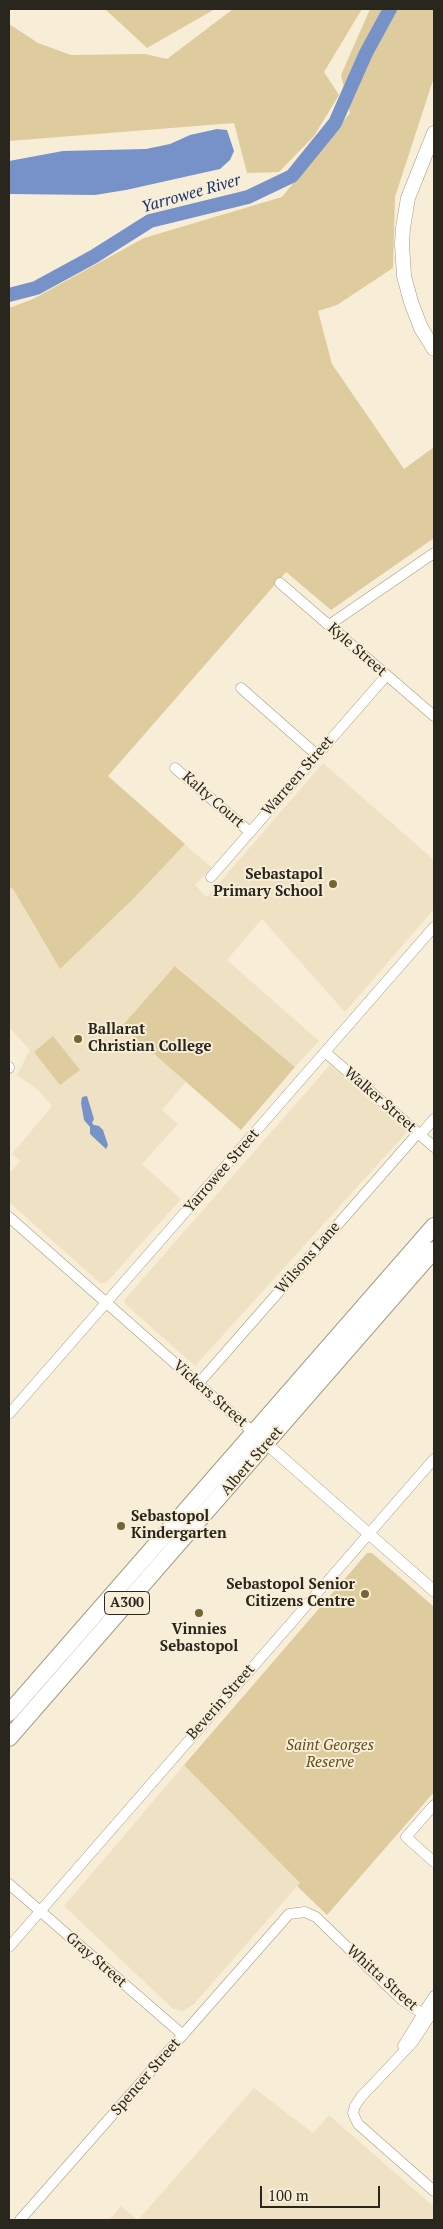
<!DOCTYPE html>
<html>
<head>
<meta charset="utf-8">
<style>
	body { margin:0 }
	#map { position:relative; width:443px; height:2229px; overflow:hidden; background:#f8eed7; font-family:"PT Serif",serif }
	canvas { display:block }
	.frame { position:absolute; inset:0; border:10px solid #29261d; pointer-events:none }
	.scale { position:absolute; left:260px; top:2186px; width:120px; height:22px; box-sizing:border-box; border:2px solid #29261d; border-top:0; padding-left:6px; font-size:15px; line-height:18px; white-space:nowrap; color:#29261d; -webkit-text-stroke:4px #f8eed7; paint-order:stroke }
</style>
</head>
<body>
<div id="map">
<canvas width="443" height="2229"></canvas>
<div class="frame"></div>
<div class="scale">100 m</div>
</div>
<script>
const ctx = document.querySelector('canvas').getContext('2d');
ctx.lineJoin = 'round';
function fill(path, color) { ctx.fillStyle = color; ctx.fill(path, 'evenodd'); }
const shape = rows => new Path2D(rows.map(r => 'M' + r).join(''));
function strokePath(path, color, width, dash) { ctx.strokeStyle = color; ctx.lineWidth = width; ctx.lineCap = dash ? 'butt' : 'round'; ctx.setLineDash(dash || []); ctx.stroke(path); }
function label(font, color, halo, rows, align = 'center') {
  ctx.font = font + ' "PT Serif",serif'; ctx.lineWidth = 4; ctx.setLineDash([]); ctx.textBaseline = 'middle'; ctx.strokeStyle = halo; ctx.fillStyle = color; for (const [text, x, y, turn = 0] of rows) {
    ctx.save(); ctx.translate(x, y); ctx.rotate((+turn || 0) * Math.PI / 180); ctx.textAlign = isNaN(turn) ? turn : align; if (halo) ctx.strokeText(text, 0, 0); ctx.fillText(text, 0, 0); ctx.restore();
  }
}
const built = shape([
	[323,763,434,860,434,909,345,1012,262,919,227,960,319,1041,295,1067,176,966,122,1026,186,1082,162,1110,178,1124,142,1164,181,1199,106,1283,100,1283,9,1202,9,1174,20,1161,12,1154,52,1106,38,1090,17,1075,30,1050,9,1027,9,890,108,777,212,868,195,885,207,897],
	[330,1065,407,1132,195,1366,125,1304,125,1299],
	[184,1765,300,1883,194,2004,183,2011,173,2009,64,1906],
	[254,2088,313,2133,329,2115,434,2207,434,2220,109,2220,121,2206,138,2220]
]);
const green = shape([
	[105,9,215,9,147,48],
	[233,9,362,9,324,72,339,95,314,136,279,172,247,173,234,123,9,141,9,24,38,43,71,55,145,54,167,59],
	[370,9,434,9,434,77,395,197,393,268,337,305,318,311,332,364,404,469,434,447,434,538,331,610,286,572,108,776,185,844,133,899,60,969,12,887,9,890,9,308,33,299,144,238,282,197,350,113,341,75],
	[175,966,295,1067,241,1130,122,1026],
	[53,1036,80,1070,60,1085,34,1052],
	[367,1553,372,1553,434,1607,434,1792,327,1915,297,1886,300,1883,184,1765]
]);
const water = shape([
	[217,129,227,130,234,151,230,160,220,169,126,190,95,195,9,194,9,161,63,151,146,149,170,144,190,135],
	[87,1096,94,1119,92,1123,94,1125,99,1126,103,1130,108,1145,106,1149,90,1134,90,1127,84,1120,81,1103,82,1097]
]);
const river = shape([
	[9,295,36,288,93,257,150,221,248,197,292,176,335,123,366,53,390,9]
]);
const minor = shape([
	[280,583,434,716],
	[329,625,434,553],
	[241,688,317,755],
	[175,768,250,832],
	[211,877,386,676],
	[325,1052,434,1147],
	[9,1068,9,1067],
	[420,1135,434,1119],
	[9,1217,254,1433],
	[198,1384,418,1133],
	[9,1414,434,927],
	[434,1805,406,1837,434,1862],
	[9,1884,183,2035],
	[9,1947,434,1459],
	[434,2010,413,2042,361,2097,355,2106,353,2113,358,2124,434,2191],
	[403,2046,434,1996],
	[20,2220,289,1914,305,1912,316,1917,402,2000,429,2018]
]);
const tertiary = shape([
	[261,1439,434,1591]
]);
const secondary = shape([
	[434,133,408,198,403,228,402,244,404,276,411,302,421,328,434,349]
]);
const trunk = shape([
	[9,1713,434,1226],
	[9,1738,434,1250]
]);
const markers = [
	[333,884,5,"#746533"],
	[78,1039,5,"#746533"],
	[121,1526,5,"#746533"],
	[365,1594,5,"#746533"],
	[199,1613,5,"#746533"]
];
const shields = [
	[127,1603,45]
];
const shieldNames = [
	["A300",127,1603]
];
const streetNames = [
	["Kyle Street",357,650,41],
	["Warreen Street",298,776,-49],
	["Kalty Court",213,800,41],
	["Walker Street",380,1100,41],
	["Yarrowee Street",222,1171,-49],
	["Wilsons Lane",308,1258,-49],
	["Vickers Street",210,1394,41],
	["Albert Street",252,1461,-49],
	["Beverin Street",221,1702,-49],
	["Gray Street",96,1960,41],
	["Whitta Street",382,1978,42],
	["Spencer Street",146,2077,-49]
];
const poiNames = [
	["Sebastapol",323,875],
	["Primary School",323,892],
	["Ballarat",88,1030,"left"],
	["Christian College",88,1047,"left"],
	["Sebastopol",131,1517,"left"],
	["Kindergarten",131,1534,"left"],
	["Sebastopol Senior",355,1585],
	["Citizens Centre",355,1602],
	["Vinnies",199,1630,"center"],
	["Sebastopol",199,1647,"center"]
];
const parkNames = [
	["Saint Georges",330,1746],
	["Reserve",330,1763]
];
const waterNames = [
	["Yarrowee River",191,194,-16]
];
fill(built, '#efe2c4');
fill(green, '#decb9e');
fill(water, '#7792c9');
strokePath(river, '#7792c9', 14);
strokePath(minor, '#a59c86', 11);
strokePath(tertiary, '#a59c86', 12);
strokePath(secondary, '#a59c86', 15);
strokePath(trunk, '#a59c86', 18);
strokePath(minor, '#fff', 10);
strokePath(tertiary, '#fff', 11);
strokePath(secondary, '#fff', 14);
strokePath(trunk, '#fff', 16);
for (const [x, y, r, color] of markers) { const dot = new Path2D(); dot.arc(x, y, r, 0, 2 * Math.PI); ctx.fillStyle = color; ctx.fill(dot); strokePath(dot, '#f8eed7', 2); }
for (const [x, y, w] of shields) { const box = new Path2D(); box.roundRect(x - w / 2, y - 11.5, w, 23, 4); ctx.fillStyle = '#f8eed7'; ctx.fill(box); strokePath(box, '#29261d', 1); }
label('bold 14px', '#29261d', null, shieldNames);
label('15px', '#29261d', '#f8eed7', streetNames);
label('bold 15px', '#29261d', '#f8eed7', poiNames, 'right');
label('italic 15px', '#614d1c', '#f8eed7', parkNames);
label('italic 16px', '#163172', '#f8eed7', waterNames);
</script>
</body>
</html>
